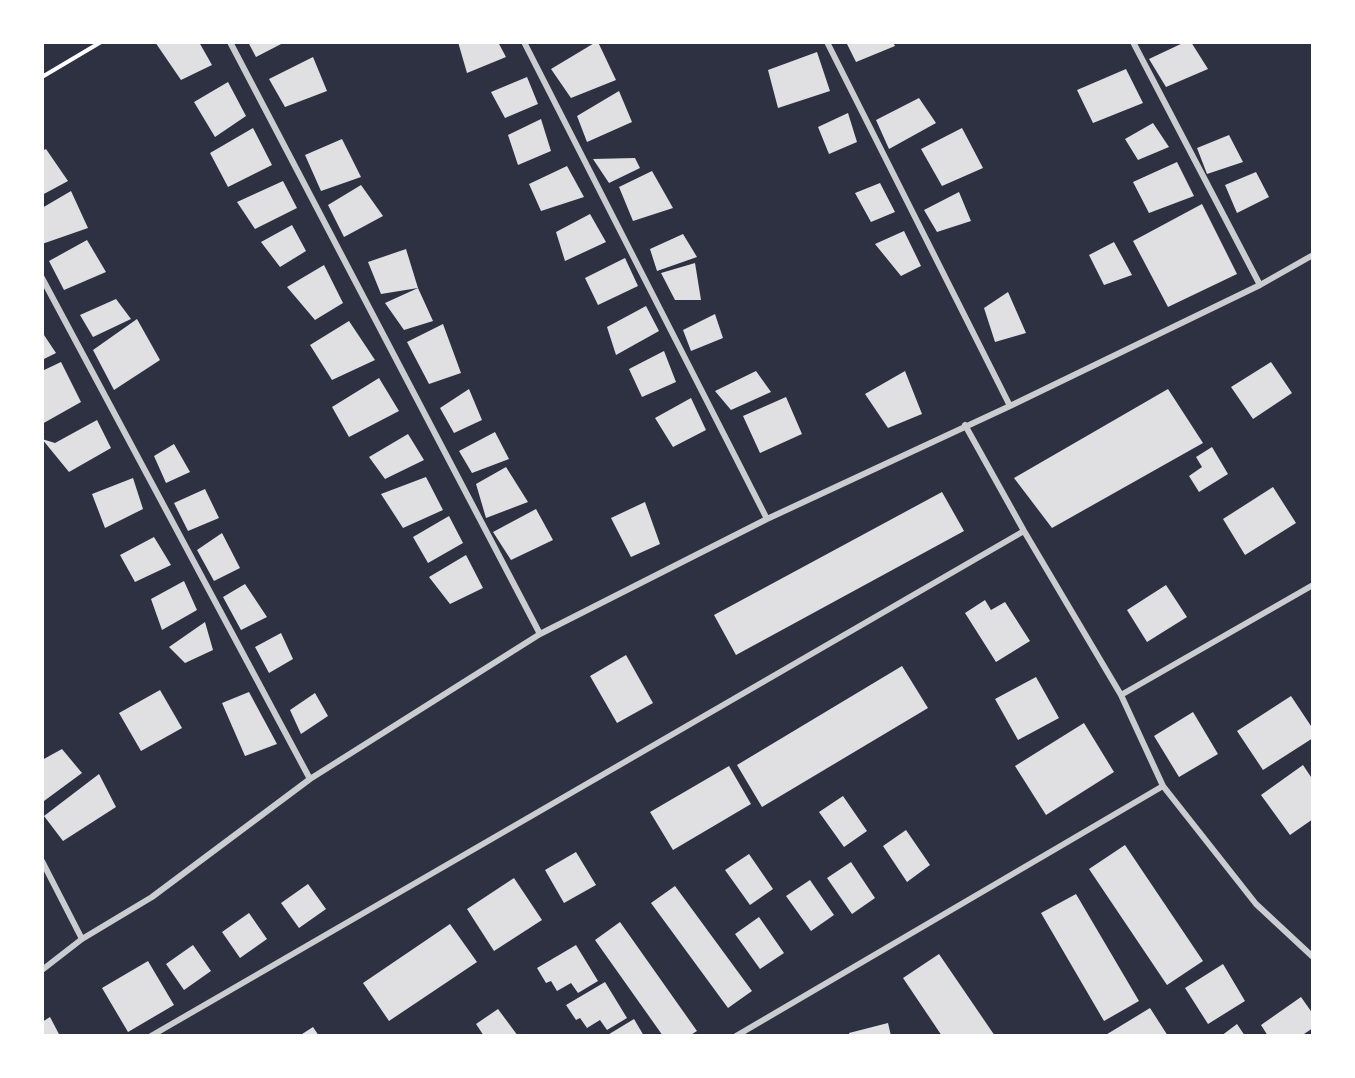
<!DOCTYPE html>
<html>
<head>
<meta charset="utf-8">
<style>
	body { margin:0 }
	#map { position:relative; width:1355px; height:1078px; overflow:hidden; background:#2d3142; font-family:"Source Serif 4",serif }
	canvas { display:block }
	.frame { position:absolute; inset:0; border:44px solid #fff; pointer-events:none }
</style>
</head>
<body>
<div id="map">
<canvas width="1355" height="1078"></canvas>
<div class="frame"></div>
</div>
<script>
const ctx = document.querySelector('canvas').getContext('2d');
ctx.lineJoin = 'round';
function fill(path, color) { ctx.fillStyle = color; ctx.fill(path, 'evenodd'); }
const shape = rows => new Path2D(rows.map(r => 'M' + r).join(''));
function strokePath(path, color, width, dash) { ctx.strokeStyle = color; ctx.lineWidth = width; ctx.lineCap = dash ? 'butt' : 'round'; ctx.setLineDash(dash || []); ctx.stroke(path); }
const building = shape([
	[155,42,199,42,212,65,181,80],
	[248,42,285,42,256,57],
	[458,42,498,42,506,57,467,73],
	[596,42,598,42,616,80,571,98,551,69],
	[846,42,893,42,895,46,856,62],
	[1185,42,1191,42,1208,69,1166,87,1149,59],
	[817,52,830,91,778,108,768,70],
	[313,57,327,91,285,107,269,79],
	[1126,69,1143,103,1093,123,1077,90],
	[527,77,538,104,505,118,491,92],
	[228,82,246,116,215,137,194,102],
	[619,91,632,122,587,142,577,116],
	[919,98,936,123,889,149,876,120],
	[848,113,857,142,829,154,818,127],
	[541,119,551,151,518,165,508,135],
	[1153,123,1169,147,1138,160,1125,139],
	[253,128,272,165,228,187,210,153],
	[962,128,983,168,942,186,921,149],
	[1229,135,1243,162,1207,174,1197,148],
	[342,139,361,177,321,191,305,155],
	[46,149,68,181,42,195,42,151],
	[635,158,640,168,609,183,593,159],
	[1177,162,1194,196,1149,213,1133,182],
	[567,166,584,197,541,211,529,184],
	[652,171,673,208,633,221,619,187],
	[1256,172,1269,197,1237,213,1225,185],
	[283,181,297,208,255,229,237,202],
	[880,183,895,212,871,222,855,193],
	[361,185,383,216,344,237,328,205],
	[71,191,88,228,42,244,42,208],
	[959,192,971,221,937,232,924,210],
	[1202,204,1237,274,1168,307,1133,241],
	[590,214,606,242,565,261,556,232],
	[292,225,306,251,280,267,261,242],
	[904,231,921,266,901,276,875,244],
	[683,234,697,257,657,271,650,249],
	[87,240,106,272,64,290,49,261],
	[1114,242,1132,275,1104,285,1089,255],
	[406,249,418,288,433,321,404,330,385,303,418,288,381,294,368,262],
	[625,258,638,286,598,305,585,278],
	[695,263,701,300,675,300,661,273],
	[324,265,343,303,315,320,287,287],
	[1008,292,1026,333,995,342,984,308],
	[116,299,131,319,93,337,80,315],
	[646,306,659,331,616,355,607,327],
	[715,314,723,338,691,351,683,330],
	[137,319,160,360,114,390,93,350],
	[349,321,375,360,332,380,310,345],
	[443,324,461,373,429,384,407,342],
	[42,332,56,353,42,360],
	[664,351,676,382,642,397,629,369],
	[61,362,81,402,42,424,42,371],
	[1271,362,1292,393,1253,419,1231,387],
	[756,371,771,392,731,410,715,391],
	[905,371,922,414,888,428,865,394],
	[379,378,399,411,349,437,332,407],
	[469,389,482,420,454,433,440,408],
	[1168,389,1203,443,1052,528,1014,478],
	[786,397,802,434,760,453,743,416],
	[691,398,706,430,673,447,655,418],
	[97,420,111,448,69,472,42,439,55,443],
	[495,432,509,459,472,473,459,451],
	[408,434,424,460,385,479,369,457],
	[174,444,190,472,166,483,154,456],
	[1212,447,1228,474,1199,492,1189,476,1202,467,1196,457],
	[506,467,528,502,486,518,476,484],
	[426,477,443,510,403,528,381,494],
	[133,478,143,509,105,528,92,494],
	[1273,487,1296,523,1245,555,1223,519],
	[205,489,219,518,188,531,174,503],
	[942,492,964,531,736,655,714,615],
	[645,502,660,544,631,557,611,518],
	[536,509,553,540,511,560,493,532],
	[449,516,463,543,428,563,413,537],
	[222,533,240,568,214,581,197,550],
	[154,537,171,565,135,582,120,555],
	[466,555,483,588,450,604,429,577],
	[184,581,197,610,162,630,151,599],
	[245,584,267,617,241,630,223,597],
	[1166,585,1187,617,1147,642,1127,610],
	[985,600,991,610,1005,602,1030,641,996,662,965,613],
	[205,622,213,650,185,663,169,647],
	[281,633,293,659,269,673,255,647],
	[626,655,653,703,617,723,590,676],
	[902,666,928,708,762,807,737,765],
	[1036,677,1059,718,1018,740,995,699],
	[160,690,182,728,141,751,119,713],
	[249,692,277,744,245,756,222,703],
	[315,693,328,716,301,734,290,710],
	[1291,696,1313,729,1313,738,1263,770,1237,731],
	[1193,712,1218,754,1179,777,1154,736],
	[1084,723,1114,772,1046,815,1015,766],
	[62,749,82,773,44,801,42,798,42,760],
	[1303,765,1313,780,1313,819,1290,835,1261,795],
	[729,766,751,804,673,850,650,812],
	[99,774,116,807,63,841,44,816],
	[843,796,867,831,844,847,819,812],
	[906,830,930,865,907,882,883,846],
	[1125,845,1203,961,1167,985,1089,869],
	[576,852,596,885,564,903,545,870],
	[749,854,773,889,750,905,725,870],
	[851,862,875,898,852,914,827,878],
	[514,878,542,920,494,951,467,909],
	[810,880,834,915,811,931,786,896],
	[308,884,326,909,299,928,281,903],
	[675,886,752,991,728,1008,651,903],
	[1076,894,1139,1001,1104,1021,1041,913],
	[249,913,267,939,240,958,222,932],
	[759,917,784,953,760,969,735,934],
	[620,922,697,1031,689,1036,663,1036,595,940],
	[450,924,477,962,389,1021,363,983],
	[193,945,211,971,184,990,166,964],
	[576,945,598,981,578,993,571,983,557,991,551,981,546,983,537,968],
	[939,954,995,1036,942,1036,903,978],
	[148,961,174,1005,128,1032,102,988],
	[1223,964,1245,1001,1208,1024,1185,988],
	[605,982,627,1018,607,1030,600,1020,587,1028,580,1018,576,1020,566,1005],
	[1301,997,1313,1014,1313,1028,1301,1036,1268,1036,1261,1025],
	[1150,1008,1168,1036,1104,1036],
	[498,1009,518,1036,484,1036,476,1024],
	[50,1017,60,1036,42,1036,42,1022],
	[634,1019,644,1036,606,1036],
	[888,1023,891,1036,850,1036,849,1033],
	[1237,1024,1245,1036,1221,1036],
	[313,1027,319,1036,299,1036]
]);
const path = shape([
	[42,77,101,42]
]);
const minor = shape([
	[230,42,540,634],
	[524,42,767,519],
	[827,42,1010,406],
	[1133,42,1260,285],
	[42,278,310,779],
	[965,425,1024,531,1121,695,1163,786,1256,904,1313,957],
	[1121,695,1313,585],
	[42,861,82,939],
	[42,970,82,939,152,897,310,779,540,634,767,519,1010,406,1260,285,1313,255],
	[151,1036,1024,531],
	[736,1036,1163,786]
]);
fill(building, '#e0e0e3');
strokePath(path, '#fff', 4);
strokePath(minor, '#caccd0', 6);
</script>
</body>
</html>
